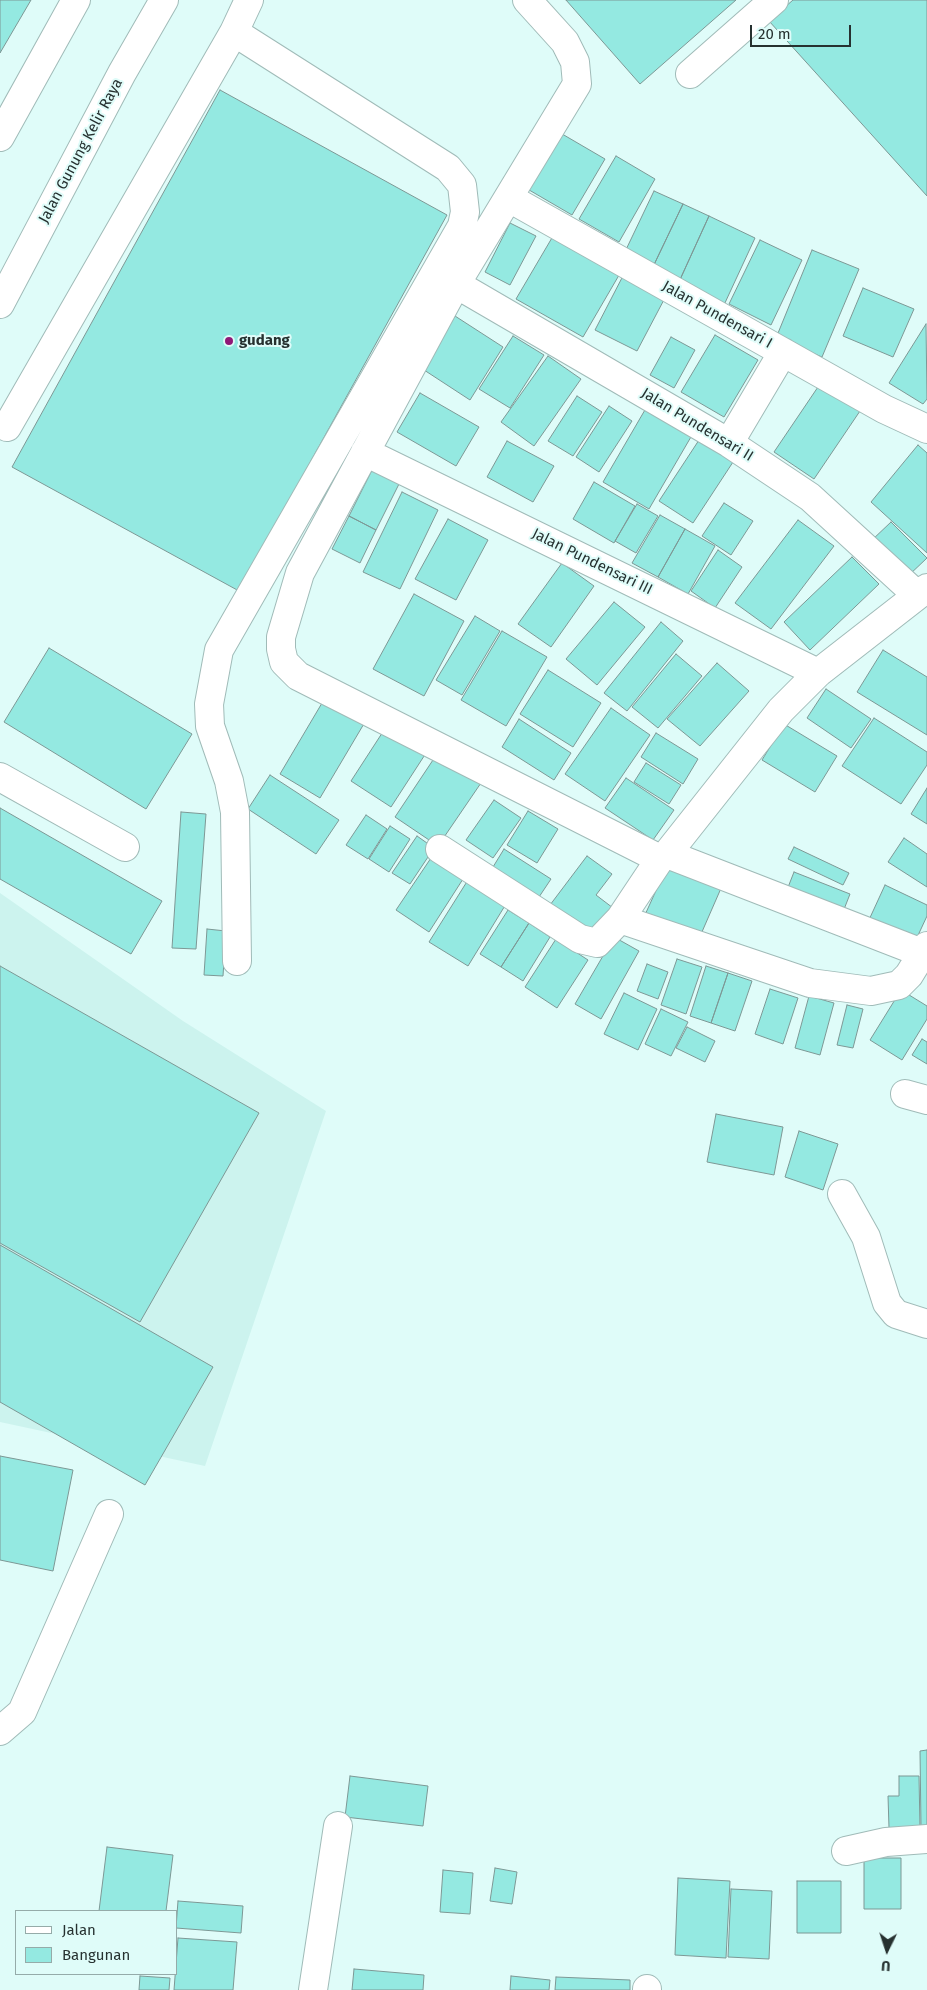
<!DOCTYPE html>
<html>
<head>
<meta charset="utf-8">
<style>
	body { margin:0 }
	#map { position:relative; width:927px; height:1990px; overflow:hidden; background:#dffcf9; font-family:"Fira Sans",sans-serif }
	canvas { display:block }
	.legend { position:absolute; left:15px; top:1910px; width:162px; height:65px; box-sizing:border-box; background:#dffcf9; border:1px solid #95aba9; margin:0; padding:6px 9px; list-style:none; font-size:15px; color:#263130 }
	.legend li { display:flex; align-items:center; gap:10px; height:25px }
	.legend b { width:25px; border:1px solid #95aba9 }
	.north { position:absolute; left:862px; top:1925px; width:50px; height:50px; -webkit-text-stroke:4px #dffcf9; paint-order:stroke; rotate:184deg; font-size:14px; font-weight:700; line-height:20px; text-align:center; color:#263130 }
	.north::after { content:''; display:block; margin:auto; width:18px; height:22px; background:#263130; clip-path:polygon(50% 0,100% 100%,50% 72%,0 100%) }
	.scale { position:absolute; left:750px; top:25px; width:101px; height:22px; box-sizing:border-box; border:2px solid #263130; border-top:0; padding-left:6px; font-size:15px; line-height:18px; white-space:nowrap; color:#263130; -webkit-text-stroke:4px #dffcf9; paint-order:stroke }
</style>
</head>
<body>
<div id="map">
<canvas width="927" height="1990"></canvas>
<ul class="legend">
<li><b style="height:6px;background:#fff"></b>Jalan</li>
<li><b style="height:14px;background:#94e9e1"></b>Bangunan</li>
</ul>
<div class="north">U</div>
<div class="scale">20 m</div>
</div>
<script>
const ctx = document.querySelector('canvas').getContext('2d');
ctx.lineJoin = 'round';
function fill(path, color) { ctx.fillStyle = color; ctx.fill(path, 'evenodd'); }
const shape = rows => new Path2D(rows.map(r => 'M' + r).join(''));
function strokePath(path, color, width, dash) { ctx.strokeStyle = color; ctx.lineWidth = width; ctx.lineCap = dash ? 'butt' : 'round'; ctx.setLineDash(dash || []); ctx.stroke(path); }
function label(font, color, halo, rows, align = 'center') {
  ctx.font = font + ' "Fira Sans",sans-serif'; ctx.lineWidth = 4; ctx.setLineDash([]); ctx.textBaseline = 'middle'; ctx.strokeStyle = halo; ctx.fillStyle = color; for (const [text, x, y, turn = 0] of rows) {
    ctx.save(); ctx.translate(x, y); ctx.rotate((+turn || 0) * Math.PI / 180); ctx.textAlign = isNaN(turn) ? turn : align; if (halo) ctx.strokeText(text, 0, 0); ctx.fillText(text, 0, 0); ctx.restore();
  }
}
const built = shape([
	[0,893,183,1021,326,1111,205,1466,0,1422]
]);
const building = shape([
	[0,0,31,0,0,53,0,0],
	[566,0,736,0,640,84,566,0],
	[793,0,927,0,927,196,769,21,793,0],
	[220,90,447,215,239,591,12,467,220,90],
	[557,131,605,159,572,215,524,187,557,131],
	[616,156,655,179,619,242,579,219,616,156],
	[654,191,683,204,651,271,622,258,654,191],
	[683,204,709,216,678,284,651,271,683,204],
	[709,216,755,238,724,305,678,284,709,216],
	[510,223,536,236,510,285,485,272,510,223],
	[556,231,622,270,583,337,516,299,556,231],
	[760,240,802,260,771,325,729,304,760,240],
	[812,250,859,269,822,357,776,338,812,250],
	[625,272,667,294,637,351,595,330,625,272],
	[863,288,914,309,893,357,843,336,863,288],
	[455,316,503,347,470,400,421,368,455,316],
	[926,324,927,399,923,404,889,383,926,324],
	[715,335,758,360,724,417,681,392,715,335],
	[513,336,544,355,510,408,479,389,513,336],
	[671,337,695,350,674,388,650,375,671,337],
	[548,356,581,379,534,446,501,422,548,356],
	[820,384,860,411,814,479,774,452,820,384],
	[420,393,479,427,456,466,397,432,420,393],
	[577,396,602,412,573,456,548,441,577,396],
	[649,403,695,430,649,509,603,482,649,403],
	[609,406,632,421,599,472,576,457,609,406],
	[701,437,735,459,693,523,659,501,701,437],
	[507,441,554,466,533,502,487,477,507,441],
	[918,445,927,453,927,553,871,502,918,445],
	[372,470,399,484,376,530,349,516,372,470],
	[594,482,635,506,614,543,573,519,594,482],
	[402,492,438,510,400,589,363,572,402,492],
	[724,503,753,521,731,555,702,536,724,503],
	[637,504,658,516,636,553,615,541,637,504],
	[660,515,685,529,658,577,632,563,660,515],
	[349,516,376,530,360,563,332,549,349,516],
	[448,519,488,540,456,600,415,579,448,519],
	[798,520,834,546,771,629,735,603,798,520],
	[891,522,927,558,907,577,871,541,891,522],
	[685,529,715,546,688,594,658,577,685,529],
	[718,550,742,567,715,608,691,591,718,550],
	[852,557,879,584,810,650,784,622,852,557],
	[562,563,594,586,551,647,518,624,562,563],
	[414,594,464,621,424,696,373,669,414,594],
	[614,602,645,627,597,685,566,659,614,602],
	[475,616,500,631,462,695,436,680,475,616],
	[661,622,683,641,627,711,604,693,661,622],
	[502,631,547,657,506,726,461,700,502,631],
	[49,648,192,734,146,809,4,722,49,648],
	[883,650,927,677,927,735,857,692,883,650],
	[676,654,702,676,658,728,632,707,676,654],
	[717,663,749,691,700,746,667,719,717,663],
	[548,670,601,703,573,747,520,714,548,670],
	[826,689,871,719,851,748,807,718,826,689],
	[325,698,365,722,320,798,280,774,325,698],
	[611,708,650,735,605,801,565,774,611,708],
	[874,718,927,752,927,765,901,804,842,766,874,718],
	[519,719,571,753,554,780,502,747,519,719],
	[388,724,428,750,391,807,351,781,388,724],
	[784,724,837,756,815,792,762,760,784,724],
	[656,733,698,759,683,784,641,757,656,733],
	[439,751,483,780,438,846,395,817,439,751],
	[646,763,681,785,669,804,634,782,646,763],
	[270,775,339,820,316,854,248,809,270,775],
	[626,778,674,810,653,840,605,808,626,778],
	[927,788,927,824,911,814,927,788],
	[494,800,521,818,493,858,466,840,494,800],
	[0,808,162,901,131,954,0,879,0,808],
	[528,811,558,829,537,863,507,845,528,811],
	[181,812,206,814,196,949,172,948,181,812],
	[366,815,387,829,368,859,346,845,366,815],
	[390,826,410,839,389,872,369,859,390,826],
	[417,836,434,848,410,884,392,873,417,836],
	[904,838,927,854,927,887,888,862,904,838],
	[794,847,849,873,843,885,788,859,794,847],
	[504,849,551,879,539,897,493,867,504,849],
	[587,856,612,874,596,895,617,911,595,939,550,905,587,856],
	[431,858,463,879,429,932,396,910,431,858],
	[669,862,722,886,698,941,644,917,669,862],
	[794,872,850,894,841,917,785,895,794,872],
	[468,880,506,904,468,966,429,942,468,880],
	[885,885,927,905,927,916,914,944,868,922,885,885],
	[508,910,529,923,501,967,480,954,508,910],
	[529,923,550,937,523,981,501,967,529,923],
	[207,929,226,931,223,976,204,975,207,929],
	[614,937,639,951,601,1019,575,1004,614,937],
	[556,939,588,960,557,1008,525,987,556,939],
	[677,959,702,967,686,1014,661,1005,677,959],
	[647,964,668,972,658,999,637,991,647,964],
	[0,966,259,1113,140,1322,0,1243,0,966],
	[706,966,728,973,711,1023,690,1016,706,966],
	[728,973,752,981,735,1031,711,1023,728,973],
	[770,989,798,998,783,1044,755,1034,770,989],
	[901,990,927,1006,927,1019,902,1060,870,1040,901,990],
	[624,993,657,1009,638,1050,604,1034,624,993],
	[809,996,834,1003,820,1055,795,1048,809,996],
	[847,1005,863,1009,853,1048,837,1045,847,1005],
	[661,1009,688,1022,671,1056,645,1044,661,1009],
	[687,1027,715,1041,705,1062,676,1048,687,1027],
	[922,1039,927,1042,927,1064,912,1055,922,1039],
	[716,1114,783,1127,774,1175,707,1162,716,1114],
	[799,1131,838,1144,823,1190,785,1177,799,1131],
	[0,1245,213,1367,145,1485,0,1402,0,1245],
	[0,1456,73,1470,53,1571,0,1560,0,1456],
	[927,1750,927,1828,921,1828,920,1751,927,1750],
	[350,1776,428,1786,423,1826,345,1817,350,1776],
	[899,1776,919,1776,920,1828,889,1828,888,1796,899,1796,899,1776],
	[107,1847,173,1855,166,1911,99,1911,107,1847],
	[864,1858,901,1858,901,1909,864,1909,864,1858],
	[495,1868,517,1872,512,1904,490,1901,495,1868],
	[443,1870,473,1873,470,1914,440,1912,443,1870],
	[678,1878,730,1881,726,1958,675,1955,678,1878],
	[797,1881,841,1881,841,1933,797,1933,797,1881],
	[731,1889,772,1891,769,1959,728,1957,731,1889],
	[178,1901,243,1906,241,1933,176,1928,178,1901],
	[178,1938,237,1942,233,1990,174,1990,178,1938],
	[354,1969,424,1975,423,1990,352,1990,354,1969],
	[140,1976,170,1978,169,1990,139,1990,140,1976],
	[511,1976,550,1980,549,1990,510,1990,511,1976],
	[556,1977,630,1980,630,1990,555,1990,556,1977]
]);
const minor = shape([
	[527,0,565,42,575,62,577,84,456,284,300,573,281,637,281,649,284,662,298,676,660,859],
	[690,74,774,0],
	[0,137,76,0],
	[509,198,884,409,927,429],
	[456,284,729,443,810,497,917,595],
	[0,304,122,73,164,0],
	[7,427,234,32],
	[729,443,783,352],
	[365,452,818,673],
	[0,777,125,847],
	[440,849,580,939,597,943,620,919,660,859,667,854,781,710,818,673,927,588],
	[667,854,922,953],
	[620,919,810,983,871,991,899,985,909,975,927,946],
	[237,961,235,812,229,781,210,726,209,704,219,650,462,226,465,212,462,185,448,168,234,32,249,0],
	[905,1094,927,1100],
	[842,1194,866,1237,887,1303,896,1314,927,1324],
	[0,1731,22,1712,109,1514],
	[846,1851,886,1842,927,1839],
	[313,1990,338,1826],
	[647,1990,647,1989]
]);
const markers = [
	[229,341,5,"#901877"]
];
const streetNames = [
	["Jalan Gunung Kelir Raya",81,151,-62],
	["Jalan Pundensari I",717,315,29],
	["Jalan Pundensari II",697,425,31],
	["Jalan Pundensari III",592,562,26]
];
const poiNames = [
	["gudang",239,341]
];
fill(built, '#ccf3ee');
fill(building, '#94e9e1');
strokePath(building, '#7d9895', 1);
strokePath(minor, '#a0bbb8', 30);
strokePath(minor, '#fff', 28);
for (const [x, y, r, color] of markers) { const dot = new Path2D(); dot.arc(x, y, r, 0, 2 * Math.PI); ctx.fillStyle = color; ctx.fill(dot); strokePath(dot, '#dffcf9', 2); }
label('15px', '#263130', '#dffcf9', streetNames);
label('bold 15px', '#263130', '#dffcf9', poiNames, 'left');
</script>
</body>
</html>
